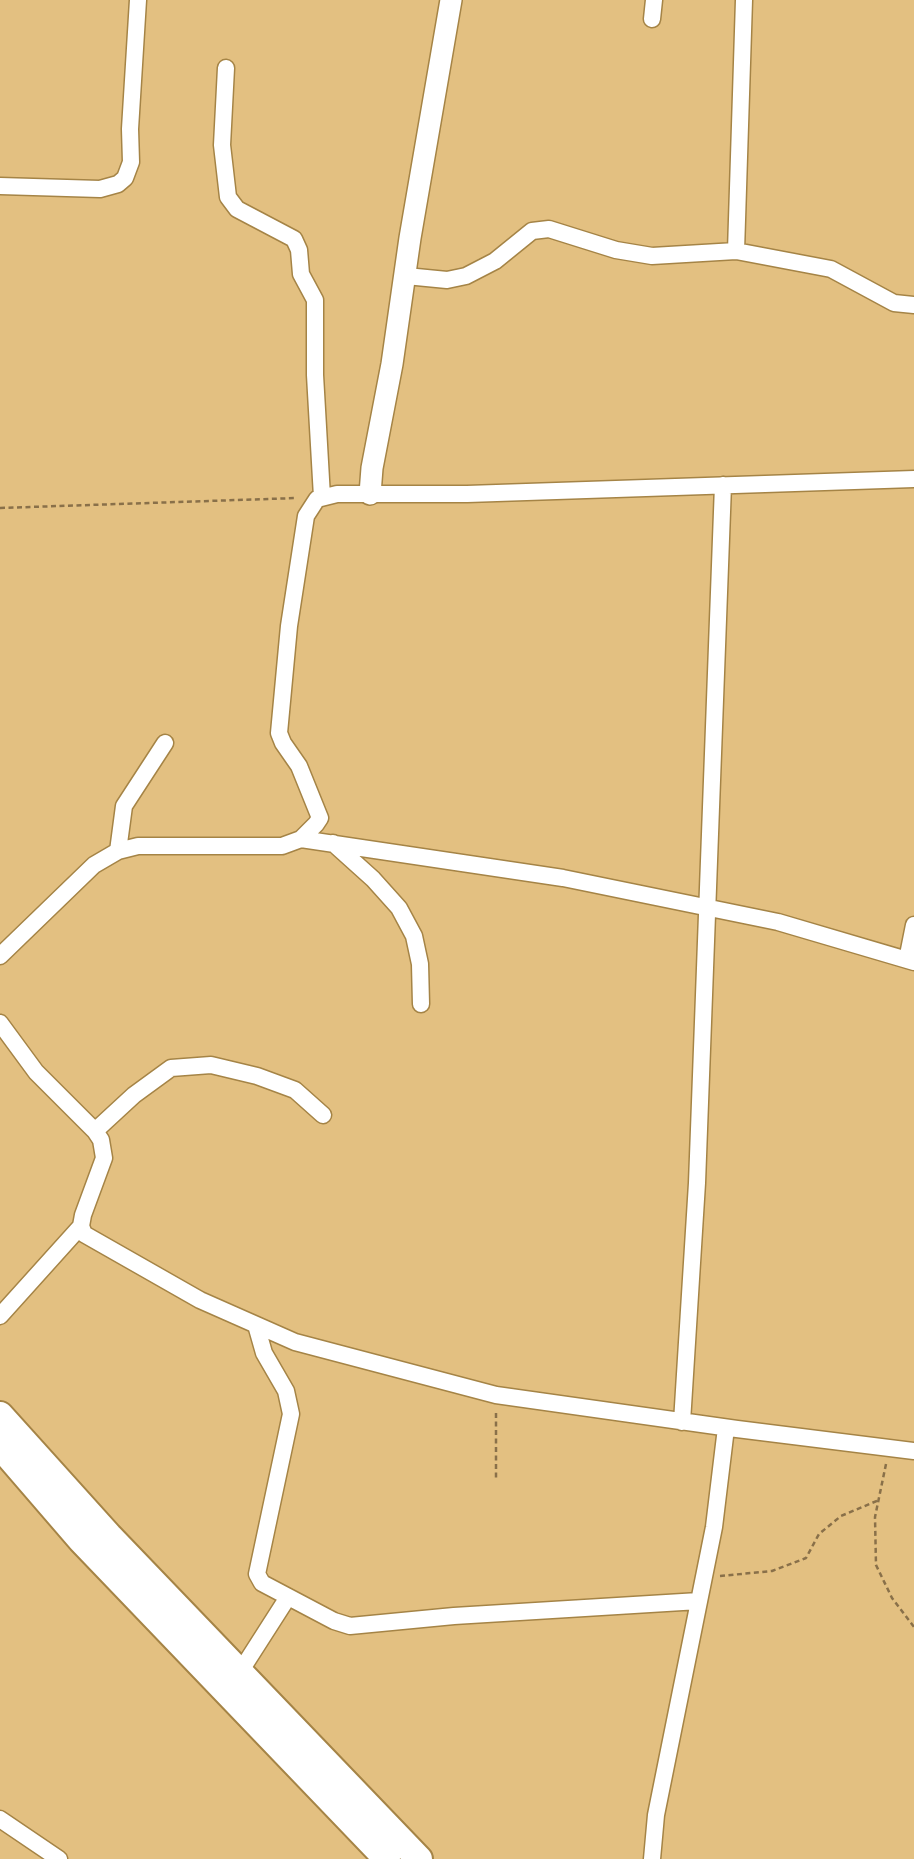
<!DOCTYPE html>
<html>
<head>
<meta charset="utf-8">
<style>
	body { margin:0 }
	canvas { display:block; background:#e3c081 }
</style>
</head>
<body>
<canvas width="914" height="1859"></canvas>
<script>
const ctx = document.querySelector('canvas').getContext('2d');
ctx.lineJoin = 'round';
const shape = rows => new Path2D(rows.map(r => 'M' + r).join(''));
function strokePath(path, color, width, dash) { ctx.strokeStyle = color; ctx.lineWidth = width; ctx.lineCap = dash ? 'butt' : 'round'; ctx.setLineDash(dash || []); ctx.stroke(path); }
const path = shape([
	[0,508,297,498],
	[496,1413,496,1478],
	[886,1464,875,1517,876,1565,892,1598,914,1627],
	[720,1576,772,1571,806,1558,819,1534,841,1516,879,1500]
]);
const minor = shape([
	[652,19,654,0],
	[226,68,222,145,228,197,237,209,294,239,299,250,301,274,315,300,315,375,322,497],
	[0,186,100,189,118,184,125,178,131,162,130,129,138,0],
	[736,251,744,0],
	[406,276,447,280,466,276,495,261,532,231,549,229,616,250,652,256,736,251,831,269,894,303,914,305],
	[301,839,563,878,778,922,914,962],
	[333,843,373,879,399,908,414,936,420,964,421,1004],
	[118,851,124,806,165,743],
	[0,956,94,865,118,851,138,846,282,846,301,839,316,824,320,818,299,766,283,743,279,733,289,626,306,516,317,499,337,494,467,494,914,479],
	[907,960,914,925],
	[0,1023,36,1072,95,1131,101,1140,104,1158,83,1215,81,1226,84,1234,200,1300,295,1342,496,1395,737,1429,914,1451],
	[95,1131,134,1095,171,1068,211,1065,257,1076,295,1090,323,1115],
	[0,1316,81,1226],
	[256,1325,264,1353,286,1391,291,1414,257,1574,262,1583,334,1621,350,1626,454,1616,699,1601],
	[682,1422,697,1183,723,485],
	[240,1672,288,1597],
	[0,1819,59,1859],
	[652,1859,656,1815,714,1527,726,1428]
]);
const tertiary = shape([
	[370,494,372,468,392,364,410,238,451,0]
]);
const primary = shape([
	[0,1415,109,1536,419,1859],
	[0,1446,81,1540,387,1859]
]);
strokePath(minor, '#a58446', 19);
strokePath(tertiary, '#a58446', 24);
strokePath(primary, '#a58446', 30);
strokePath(path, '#897049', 2.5, [5, 3.5]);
strokePath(minor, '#fff', 16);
strokePath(tertiary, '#fff', 21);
strokePath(primary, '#fff', 26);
</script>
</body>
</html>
